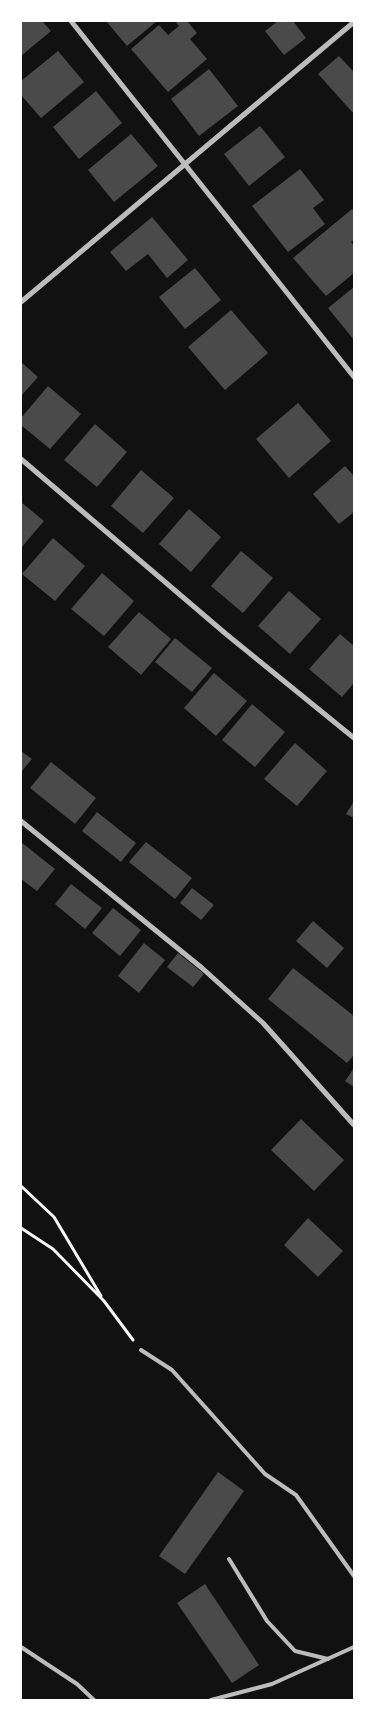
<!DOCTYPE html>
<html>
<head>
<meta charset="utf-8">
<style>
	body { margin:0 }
	#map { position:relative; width:375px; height:1721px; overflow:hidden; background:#111; font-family:Raleway,sans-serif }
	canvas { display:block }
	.frame { position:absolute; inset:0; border:22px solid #fff; pointer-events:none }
</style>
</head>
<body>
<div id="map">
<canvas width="375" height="1721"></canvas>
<div class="frame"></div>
</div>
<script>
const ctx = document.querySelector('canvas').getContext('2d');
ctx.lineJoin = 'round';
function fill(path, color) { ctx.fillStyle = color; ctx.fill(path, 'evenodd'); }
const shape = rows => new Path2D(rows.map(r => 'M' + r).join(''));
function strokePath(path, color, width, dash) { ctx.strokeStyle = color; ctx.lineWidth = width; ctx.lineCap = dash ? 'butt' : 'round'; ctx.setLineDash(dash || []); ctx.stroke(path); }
const building = shape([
	[21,21,42,21,51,31,21,56],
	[106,21,157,21,127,46],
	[175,21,187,21,197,33,190,39,207,59,168,92,131,49,159,25,168,35,179,26],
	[278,21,293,21,306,38,284,55,265,31],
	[58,51,84,82,41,118,21,95,21,81],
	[339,56,354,72,354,114,318,74],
	[209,69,238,106,199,136,171,99],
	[96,91,122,123,79,159,53,127],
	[260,126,285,157,249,186,224,154],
	[131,134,158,166,114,202,88,170],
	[300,169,324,200,313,208,325,224,288,252,252,206],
	[352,209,354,211,354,240,351,242,354,246,354,273,326,296,293,258],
	[152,217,188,260,167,278,148,254,126,271,110,252],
	[195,268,221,300,185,329,159,297],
	[354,287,354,340,328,308],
	[231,310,268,353,225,390,188,347],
	[21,362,38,377,21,396],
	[48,386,81,414,50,449,21,425,21,418],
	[298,403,331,441,289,478,256,439],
	[95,424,127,452,97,487,64,460],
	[345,466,354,476,354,512,339,524,313,494],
	[141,470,174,498,143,533,111,506],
	[21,502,44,521,21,548],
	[189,509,221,537,191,572,159,544],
	[53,538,85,566,55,601,22,574],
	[241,551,273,578,243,613,211,586],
	[102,573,134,601,104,636,71,609],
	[289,591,321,619,290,654,258,626],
	[139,612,171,639,141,675,108,647],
	[340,634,354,646,354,683,342,697,309,669],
	[175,638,212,668,192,692,155,662],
	[214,673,247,701,216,736,184,708],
	[252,704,285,732,255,767,222,740],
	[295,743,327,771,297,806,264,779],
	[21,751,32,759,21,772],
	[51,762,96,798,75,824,30,788],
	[354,801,354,818,346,814],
	[97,812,136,843,121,862,82,831],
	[21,842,55,869,37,891,21,879],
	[146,842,192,878,175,899,129,862],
	[71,884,102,908,85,929,55,904],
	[192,888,214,905,201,920,180,903],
	[113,908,141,930,120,956,92,933],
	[313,921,344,948,327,968,296,941],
	[144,943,165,960,139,993,118,976],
	[178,953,204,974,193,987,167,967],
	[293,968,354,1016,354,1055,347,1063,268,999],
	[354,1068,354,1087,345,1081],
	[301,1119,344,1160,314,1191,271,1150],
	[308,1218,343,1251,318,1277,284,1245],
	[218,1472,244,1491,185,1574,159,1556],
	[205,1584,259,1665,232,1683,177,1603]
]);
const path = shape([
	[21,1186,54,1217,101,1296],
	[21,1228,53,1249,104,1301,133,1340]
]);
const service = shape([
	[141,1350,172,1370,265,1474,296,1495,354,1576],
	[229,1559,267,1621,295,1651,328,1659],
	[21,1647,77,1684,94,1700],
	[211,1700,272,1684,354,1647]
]);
const minor = shape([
	[71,21,354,377],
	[21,302,354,22],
	[21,459,226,634,354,738],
	[21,821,202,968,263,1023,354,1125]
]);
fill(building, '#4a4a4a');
strokePath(path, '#f5f5f5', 3);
strokePath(service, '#bcbcbc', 4);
strokePath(minor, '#bcbcbc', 5);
</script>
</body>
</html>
